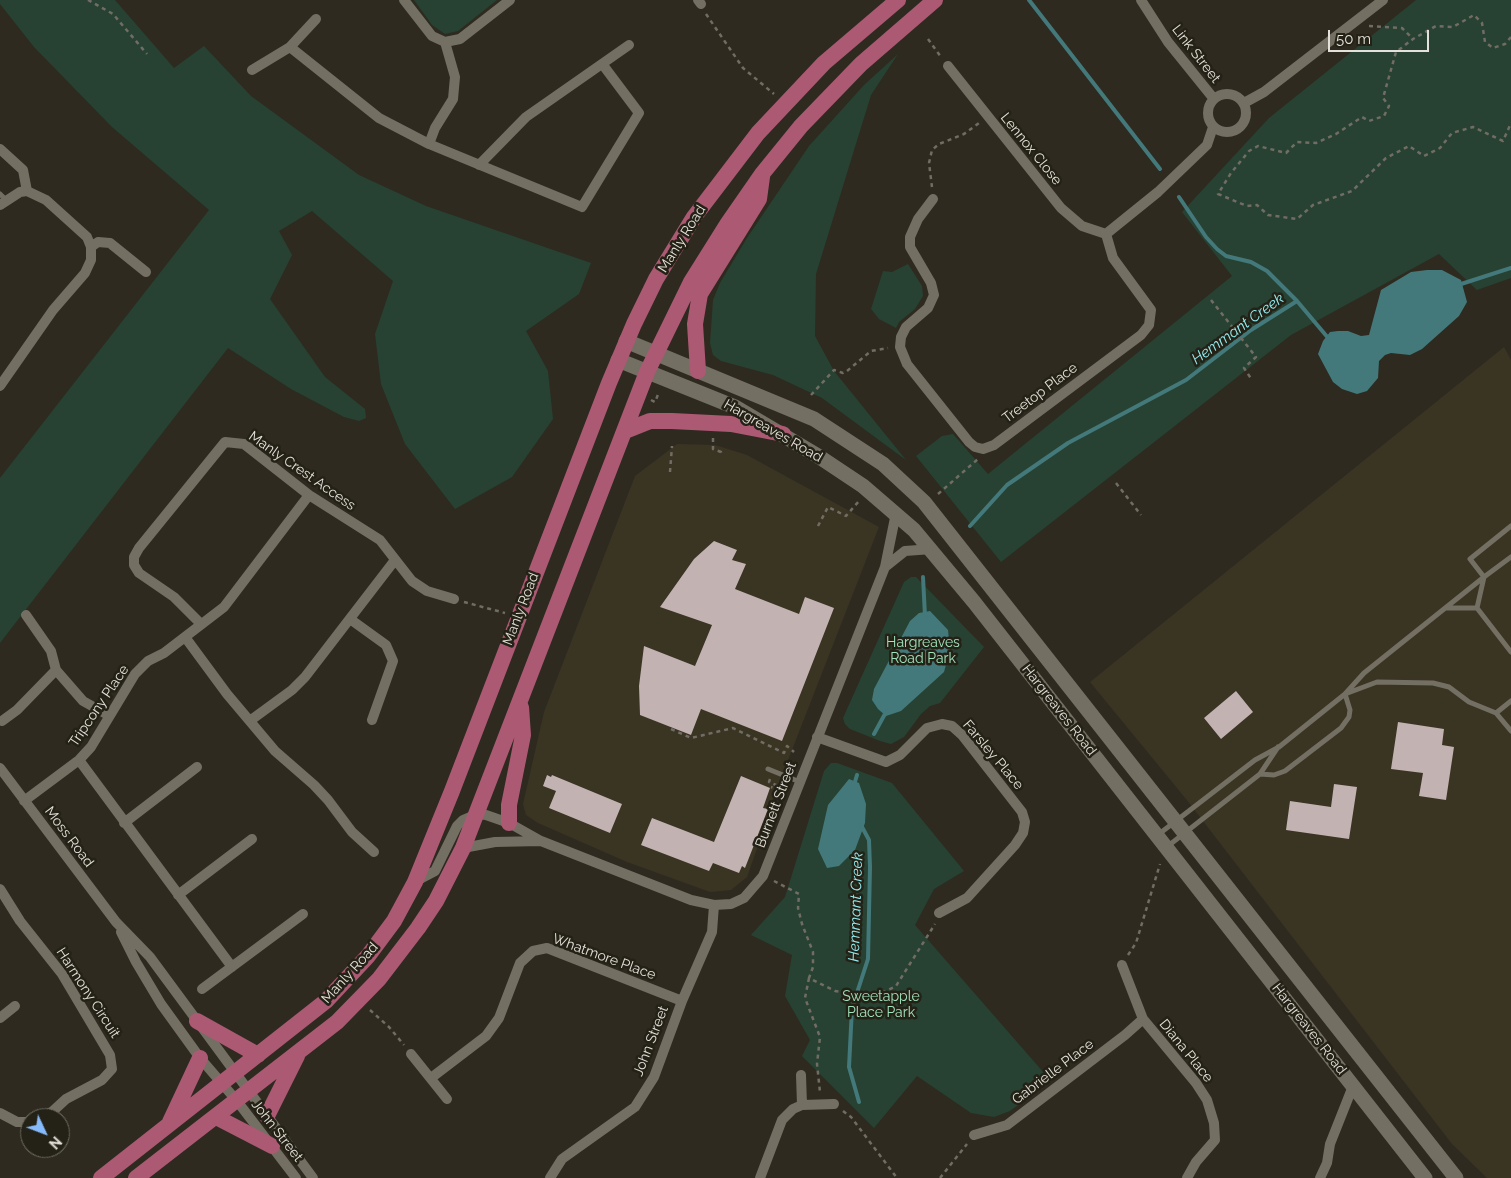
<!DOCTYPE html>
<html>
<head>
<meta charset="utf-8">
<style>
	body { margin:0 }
	#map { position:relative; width:1511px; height:1178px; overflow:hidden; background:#2e2a20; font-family:Raleway,sans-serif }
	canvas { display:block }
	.north { position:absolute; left:20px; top:1108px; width:50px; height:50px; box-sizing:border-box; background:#242116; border:1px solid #716e64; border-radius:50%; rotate:133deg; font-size:14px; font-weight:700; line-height:20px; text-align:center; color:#e4e1da }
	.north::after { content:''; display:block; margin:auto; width:18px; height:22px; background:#86bbfb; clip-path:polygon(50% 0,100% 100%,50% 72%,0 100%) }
	.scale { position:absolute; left:1328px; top:30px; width:101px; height:22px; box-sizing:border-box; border:2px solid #e4e1da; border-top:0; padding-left:6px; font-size:15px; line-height:18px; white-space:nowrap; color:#e4e1da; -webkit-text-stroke:4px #242116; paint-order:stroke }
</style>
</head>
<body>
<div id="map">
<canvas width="1511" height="1178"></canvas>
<div class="north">N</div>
<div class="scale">50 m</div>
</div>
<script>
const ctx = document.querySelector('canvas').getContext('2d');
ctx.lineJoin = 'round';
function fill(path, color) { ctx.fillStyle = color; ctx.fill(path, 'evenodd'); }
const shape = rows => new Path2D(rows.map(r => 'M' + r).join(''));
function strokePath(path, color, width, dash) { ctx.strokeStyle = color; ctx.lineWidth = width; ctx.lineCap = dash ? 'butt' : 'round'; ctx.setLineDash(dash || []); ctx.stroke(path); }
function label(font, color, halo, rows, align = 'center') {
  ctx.font = font + ' Raleway,sans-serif'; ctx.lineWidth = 5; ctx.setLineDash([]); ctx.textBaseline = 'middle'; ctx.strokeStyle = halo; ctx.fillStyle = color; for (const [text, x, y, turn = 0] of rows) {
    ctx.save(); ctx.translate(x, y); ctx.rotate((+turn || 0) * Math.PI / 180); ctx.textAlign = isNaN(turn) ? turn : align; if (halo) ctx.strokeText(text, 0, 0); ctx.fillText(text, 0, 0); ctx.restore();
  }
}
const built = shape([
	[1504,347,1511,360,1511,1178,1487,1178,1452,1144,1186,799,1090,682],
	[677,444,715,445,747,455,879,527,790,755,747,877,731,890,710,892,627,862,538,823,526,815,523,804,544,712,635,476]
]);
const green = shape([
	[0,0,115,0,174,68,204,46,251,96,359,175,426,206,591,263,579,294,526,331,548,371,553,419,512,477,455,509,405,444,381,384,375,334,393,281,312,211,279,231,292,255,270,299,325,377,365,409,366,418,359,421,344,417,291,389,228,348,0,643,0,478,209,210,112,127,34,47,0,4],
	[414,0,497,0,458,31,445,34,432,25],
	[1416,0,1511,0,1511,278,1477,290,1439,254,1291,335,1001,562,916,456,942,436,953,434,988,474,1232,276,1182,212,1269,118],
	[898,54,871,95,816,274,815,336,834,371,906,460,822,398,773,375,721,361,713,355,710,343,713,300,720,283,747,238,809,146,864,85],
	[908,264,922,286,923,296,915,309,899,322,896,328,879,319,871,309,883,271,892,272],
	[911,577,916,577,984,647,940,703,930,706,921,714,904,737,891,744,880,741,850,729,845,724,843,718,904,582],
	[831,763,837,763,892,783,964,871,934,889,915,925,1051,1081,1010,1111,994,1117,971,1113,917,1076,874,1128,802,1056,810,1040,785,996,792,955,751,935,785,897,824,771]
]);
const water = shape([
	[1427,270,1442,270,1461,280,1467,302,1459,316,1422,349,1410,355,1391,353,1385,355,1379,361,1378,378,1367,391,1357,394,1342,389,1333,382,1318,354,1323,341,1330,332,1338,331,1348,331,1361,336,1369,335,1381,290,1411,272],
	[930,611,948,630,950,650,944,672,901,711,886,716,878,709,872,700,874,689,910,621,919,613],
	[849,779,859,783,866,804,865,823,855,850,839,866,827,868,818,849,828,805]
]);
const stream = shape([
	[1029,0,1160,169],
	[1179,197,1206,237,1217,249,1226,256,1251,262,1267,271,1297,301],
	[1458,285,1511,268],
	[970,526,1007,485,1068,443,1186,380,1251,330,1297,301,1329,339],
	[923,577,925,616],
	[874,734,886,712],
	[854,785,857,775],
	[859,1102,849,1067,852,1008,868,959,870,867,869,840,861,825]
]);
const building = shape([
	[714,541,737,550,732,560,746,564,735,589,799,614,805,597,834,608,782,741,701,709,691,735,640,715,639,686,644,646,695,666,712,625,660,607,694,559],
	[1236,691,1253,712,1221,739,1204,718],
	[1398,722,1444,729,1442,745,1454,747,1446,800,1419,796,1423,773,1391,769],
	[547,775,551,777,552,775,622,804,610,833,549,808,556,791,543,786],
	[741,776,770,788,763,808,768,809,745,868,742,866,739,873,713,863,709,871,641,845,652,818,714,842],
	[1334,784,1357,787,1349,839,1286,830,1290,801,1331,807]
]);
const path = shape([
	[88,0,113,14,147,54],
	[706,14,743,68,774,94],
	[1369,26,1402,28,1413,39],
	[1511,37,1505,44,1493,48,1485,42,1482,23,1474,15,1453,27,1436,26,1413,39,1396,52,1383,98,1389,106,1384,116,1369,121,1362,117,1336,134,1316,143,1297,142,1286,153,1258,146,1249,151,1231,173,1218,194,1247,206,1257,205,1268,215,1297,219,1313,205,1352,191,1386,158,1409,146,1424,156,1440,148,1452,133,1473,127,1503,141,1511,123],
	[928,39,941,57],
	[932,187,929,163,932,150,939,144,964,134,979,123],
	[1211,300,1256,357,1244,368,1252,380],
	[811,395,834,370,843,373,847,371,871,351,888,348],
	[651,400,655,402,659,392],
	[713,438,713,449,721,452,721,456],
	[670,472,672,446],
	[1116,483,1141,515],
	[938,494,978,459],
	[818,526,828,507,846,516,859,501],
	[464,602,505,613],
	[671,729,691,738,733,728,784,753,787,746,794,752],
	[770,779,769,782,776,785,774,788,771,787],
	[774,881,799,894,798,908,802,924,813,952,813,967,809,978,835,991,865,995,884,992,896,986,935,924],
	[1128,955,1136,943,1160,864],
	[809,978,805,998,820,1037,817,1064,820,1092],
	[370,1010,389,1027,404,1045],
	[843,1111,851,1117,897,1178],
	[940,1178,967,1144]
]);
const service = shape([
	[0,194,6,200],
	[1511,526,1470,559,1484,577,1511,557],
	[1447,608,1477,608],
	[1477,608,1484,577,1364,673,1345,694,1377,682,1433,683,1449,687,1469,702,1496,713,1511,731],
	[1477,608,1511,652],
	[1496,713,1511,701],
	[768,769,800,782],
	[1159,834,1255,760,1279,747,1345,694,1350,710,1349,717,1341,728,1285,771,1274,775,1260,774],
	[1168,846,1260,774,1278,747]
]);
const minor = shape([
	[404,0,432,36,445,42,460,39,510,0],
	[698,0,701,4],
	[1141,0,1168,42,1214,99],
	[290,47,379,118,429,144,582,207,639,113,603,65],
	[948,66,1061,208,1082,226,1106,234],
	[252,70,290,47,316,19],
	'1208 113a19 19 0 1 1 38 0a19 19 0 1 1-38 0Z',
	[1244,103,1264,92,1383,0],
	[429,144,435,128,453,99,455,77,445,42],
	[0,149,23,170,27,191],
	[479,165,526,117,629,45],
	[933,199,918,219,910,237,910,247,931,283,934,295,928,308,906,327,901,337,900,347,907,364,969,442,975,447,983,449,994,445,1141,335,1149,325,1151,310,1113,258,1106,234,1158,192,1207,145,1213,127],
	[0,205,20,192,27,191,46,200,87,237,91,247,91,260,85,273,53,310,0,386],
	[91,247,98,242,110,243,146,272],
	[885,567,905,551,932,549],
	[26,615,51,651,56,670,83,701,108,715],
	[350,619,386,645,393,661,372,720],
	[201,624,174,597,139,573,134,565,134,557,139,548,225,442,244,444,309,495,380,540,412,581,427,591,454,599],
	[185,637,227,694,275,751,314,785,328,800,352,832,374,852],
	[251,720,292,690,305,677,395,560],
	[2,721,17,710,56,670],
	[817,737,886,762,900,755,927,728,942,724,952,726,962,735,1022,812,1025,822,1023,833,1015,845,967,898,939,913],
	[79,760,232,967],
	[0,768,116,922,150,957,313,1178],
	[24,801,79,760,91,747,135,674,148,661,164,653,224,607,309,495],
	[124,823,197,767],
	[463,848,495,842,541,841],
	[416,881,435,871,457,826,463,820,477,814,486,815,509,823,541,841,691,900,714,905,731,904,744,898,763,876,885,567,896,513],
	[0,889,20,921,62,974,110,1055,112,1069,102,1080,66,1099,53,1111,42,1118],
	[178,895,252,839],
	[121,932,136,962,161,1004,200,1058,237,1101,296,1178],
	[1122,965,1143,1019,1196,1083,1207,1100,1214,1123,1215,1140,1196,1162,1187,1178],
	[202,989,303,914],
	[0,1018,15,1006],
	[411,1054,447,1099],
	[801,1075,802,1105,834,1104],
	[431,1078,486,1036,499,1018,520,963,533,951,547,948,682,1001],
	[0,1113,17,1122,30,1122],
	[974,1135,1007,1125,1125,1035,1143,1019],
	[550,1178,562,1159,635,1107,654,1077,682,1001,712,932,714,905],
	[760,1178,782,1120,793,1109,802,1105],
	[1320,1178,1327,1163,1330,1144,1353,1086]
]);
const secondary = shape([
	[626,341,814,419,883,464,924,502,1456,1178],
	[618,360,735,407,818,456,863,486,914,530,974,602,1425,1178]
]);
const primary = shape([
	[698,371,695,324,700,294,759,199,762,177],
	[625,431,650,421,672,421,731,424,783,434],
	[509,823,509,805,523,735,521,707],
	[197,1021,258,1055],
	[267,1116,297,1056],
	[216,1117,272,1146],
	[170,1122,200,1058],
	[101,1178,326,1001,368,956,394,921,415,882,452,791,609,383,634,324,656,279,694,217,758,133,824,63,898,0],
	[136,1178,337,1022,379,979,418,928,436,901,463,848,647,372,691,282,728,223,762,174,801,126,861,64,935,0]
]);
const streetNames = [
	["Link Street",1196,54,52],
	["Lennox Close",1031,149,51],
	["Manly Road",682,239,-58],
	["Treetop Place",1040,393,-37],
	["Hargreaves Road",773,431,30],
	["Manly Crest Access",302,471,35],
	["Manly Road",521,609,-69],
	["Tripcony Place",99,706,-56],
	["Hargreaves Road",1059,710,52],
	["Farsley Place",993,755,50],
	["Burnett Street",776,805,-69],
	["Moss Road",69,837,53],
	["Whatmore Place",604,957,20],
	["Manly Road",350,973,-48],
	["Harmony Circuit",88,993,57],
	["Hargreaves Road",1309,1029,52],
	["John Street",651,1041,-69],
	["Diana Place",1186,1051,51],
	["Gabrielle Place",1053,1072,-37],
	["John Street",277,1131,52]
];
const parkNames = [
	["Hargreaves",923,643],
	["Road Park",923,659],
	["Sweetapple",881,997],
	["Place Park",881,1013]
];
const waterNames = [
	["Hemmant Creek",1238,329,-36],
	["Hemmant Creek",856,907,-88]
];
fill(built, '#3a3423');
fill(green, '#274232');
fill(water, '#43797b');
strokePath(stream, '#43797b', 4);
fill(building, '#c2b2b1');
strokePath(path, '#716d64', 2.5, [4, 4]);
strokePath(service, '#746f63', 5);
strokePath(minor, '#746f63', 10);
strokePath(secondary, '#746f63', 15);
strokePath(primary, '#ac5973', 16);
label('14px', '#e4e1da', '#242116', streetNames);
label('14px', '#a0e3bb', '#242116', parkNames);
label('italic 15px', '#94eff2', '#242116', waterNames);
</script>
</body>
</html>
